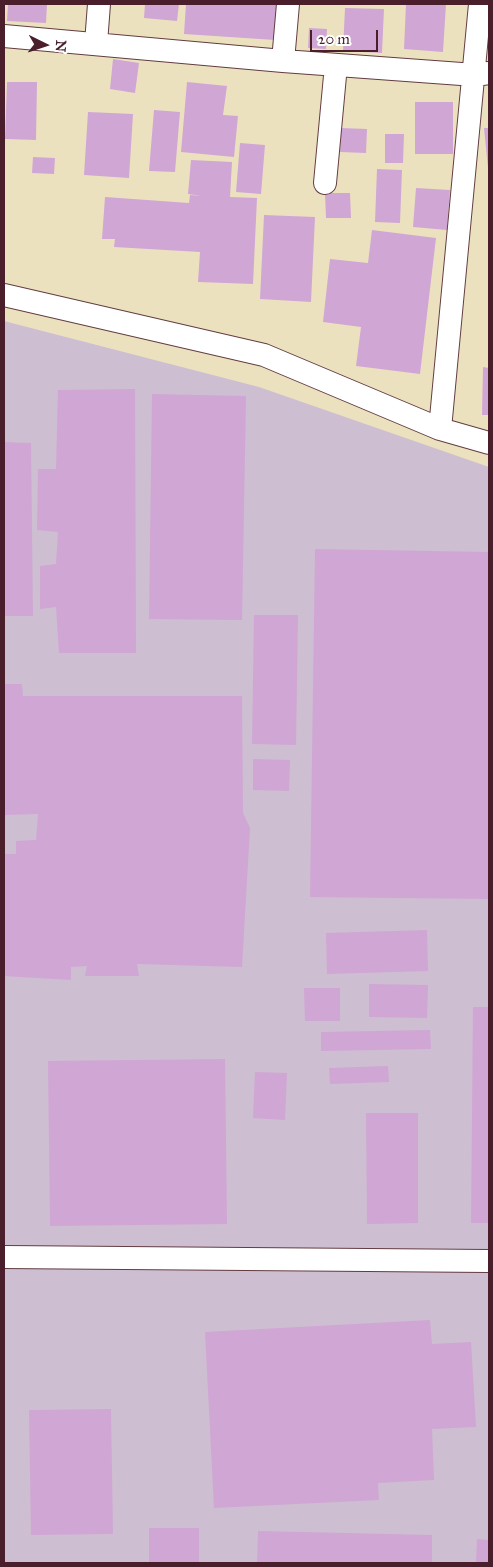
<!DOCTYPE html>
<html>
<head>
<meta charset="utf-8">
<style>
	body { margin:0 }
	#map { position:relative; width:493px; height:1567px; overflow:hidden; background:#ece1bf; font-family:"IM FELL Great Primer",serif }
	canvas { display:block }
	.frame { position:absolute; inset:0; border:5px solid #4a1f2b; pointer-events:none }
	.north { position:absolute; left:20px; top:20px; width:50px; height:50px; -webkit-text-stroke:4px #fff; paint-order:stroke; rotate:94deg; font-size:14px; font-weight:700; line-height:20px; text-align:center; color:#4a1f2b }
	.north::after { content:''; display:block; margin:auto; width:18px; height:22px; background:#4a1f2b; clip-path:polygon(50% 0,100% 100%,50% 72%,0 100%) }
	.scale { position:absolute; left:310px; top:30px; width:68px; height:22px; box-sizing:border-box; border:2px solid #4a1f2b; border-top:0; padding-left:6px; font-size:15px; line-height:18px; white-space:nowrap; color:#4a1f2b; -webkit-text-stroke:4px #fff; paint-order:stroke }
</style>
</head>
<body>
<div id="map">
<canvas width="493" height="1567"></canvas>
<div class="frame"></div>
<div class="north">N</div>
<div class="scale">20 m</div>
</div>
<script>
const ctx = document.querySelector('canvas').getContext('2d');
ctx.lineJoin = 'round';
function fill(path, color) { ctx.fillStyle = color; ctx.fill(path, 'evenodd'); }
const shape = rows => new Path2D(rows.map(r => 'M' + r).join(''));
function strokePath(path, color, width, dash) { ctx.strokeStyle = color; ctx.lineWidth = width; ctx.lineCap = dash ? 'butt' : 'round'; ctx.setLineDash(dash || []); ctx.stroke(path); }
const industrial = shape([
	[4,321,259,387,489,467,489,1563,4,1563]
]);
const building = shape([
	[8,4,47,4,46,23,7,21],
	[145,4,179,4,177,21,144,18],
	[186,4,277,4,275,40,184,34],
	[406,4,446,4,443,52,404,49],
	[345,8,384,9,382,53,343,51],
	[309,28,327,29,326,49,308,48],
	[113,59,139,63,135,93,110,89],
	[7,82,37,82,36,140,5,139],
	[187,82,227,86,223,115,238,116,234,157,181,152],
	[415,102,453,102,453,154,415,154],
	[154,110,180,112,175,172,149,171],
	[88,112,133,114,129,178,84,175],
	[341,128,367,129,366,153,340,152],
	[484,128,489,128,489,168,488,168],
	[385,134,404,134,403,163,385,163],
	[240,143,265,145,261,194,236,192],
	[33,157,55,158,54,174,32,173],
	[191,160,232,162,230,197,257,198,253,284,198,282,200,252,114,247,115,239,102,239,105,197,189,203,190,195,202,196,188,194],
	[377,169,402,170,400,223,375,222],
	[416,188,450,190,447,230,413,227],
	[325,193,350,193,351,218,326,218],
	[264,215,315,217,311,302,260,299],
	[372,230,436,238,420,374,356,366,361,327,323,322,330,259,368,263],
	[483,367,489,368,489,415,482,415],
	[135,389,136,653,59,653,56,607,40,609,40,566,56,564,58,532,37,530,38,469,56,469,58,390],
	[152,394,246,396,242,620,149,619],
	[4,442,31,443,33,616,4,616],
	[315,549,489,552,489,899,310,897],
	[254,615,298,615,296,745,252,744],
	[4,684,22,684,23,696,242,696,243,813,250,828,242,967,137,964,139,976,85,976,87,966,71,967,71,980,4,976,4,854,16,854,16,841,36,840,38,814,4,815],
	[253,759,290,760,289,791,253,790],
	[427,930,428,971,327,974,326,933],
	[369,984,428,985,427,1018,369,1017],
	[304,988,340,988,340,1021,305,1021],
	[473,1007,489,1007,489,1223,471,1223],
	[430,1030,431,1049,321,1051,321,1032],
	[225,1059,227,1224,50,1226,48,1061],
	[388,1066,389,1082,330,1084,329,1068],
	[255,1072,287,1073,285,1120,253,1118],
	[366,1113,418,1113,418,1223,367,1224],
	[430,1320,432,1344,471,1342,476,1427,432,1429,434,1480,378,1483,379,1500,214,1508,205,1332],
	[111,1409,113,1534,31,1535,29,1410],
	[149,1528,199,1528,199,1563,149,1563],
	[258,1531,432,1535,432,1563,257,1563],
	[477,1539,489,1540,489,1563,476,1563]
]);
const minor = shape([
	[4,36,283,61,475,75,489,73],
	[96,43,99,4],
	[283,61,288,4],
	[325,183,336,65],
	[4,295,264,355,440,429,489,443],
	[440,429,480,4],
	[4,1257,489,1261]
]);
fill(industrial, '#cebed1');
fill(building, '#d0a6d5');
strokePath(minor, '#623c41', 24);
strokePath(minor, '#fff', 22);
</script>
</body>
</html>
